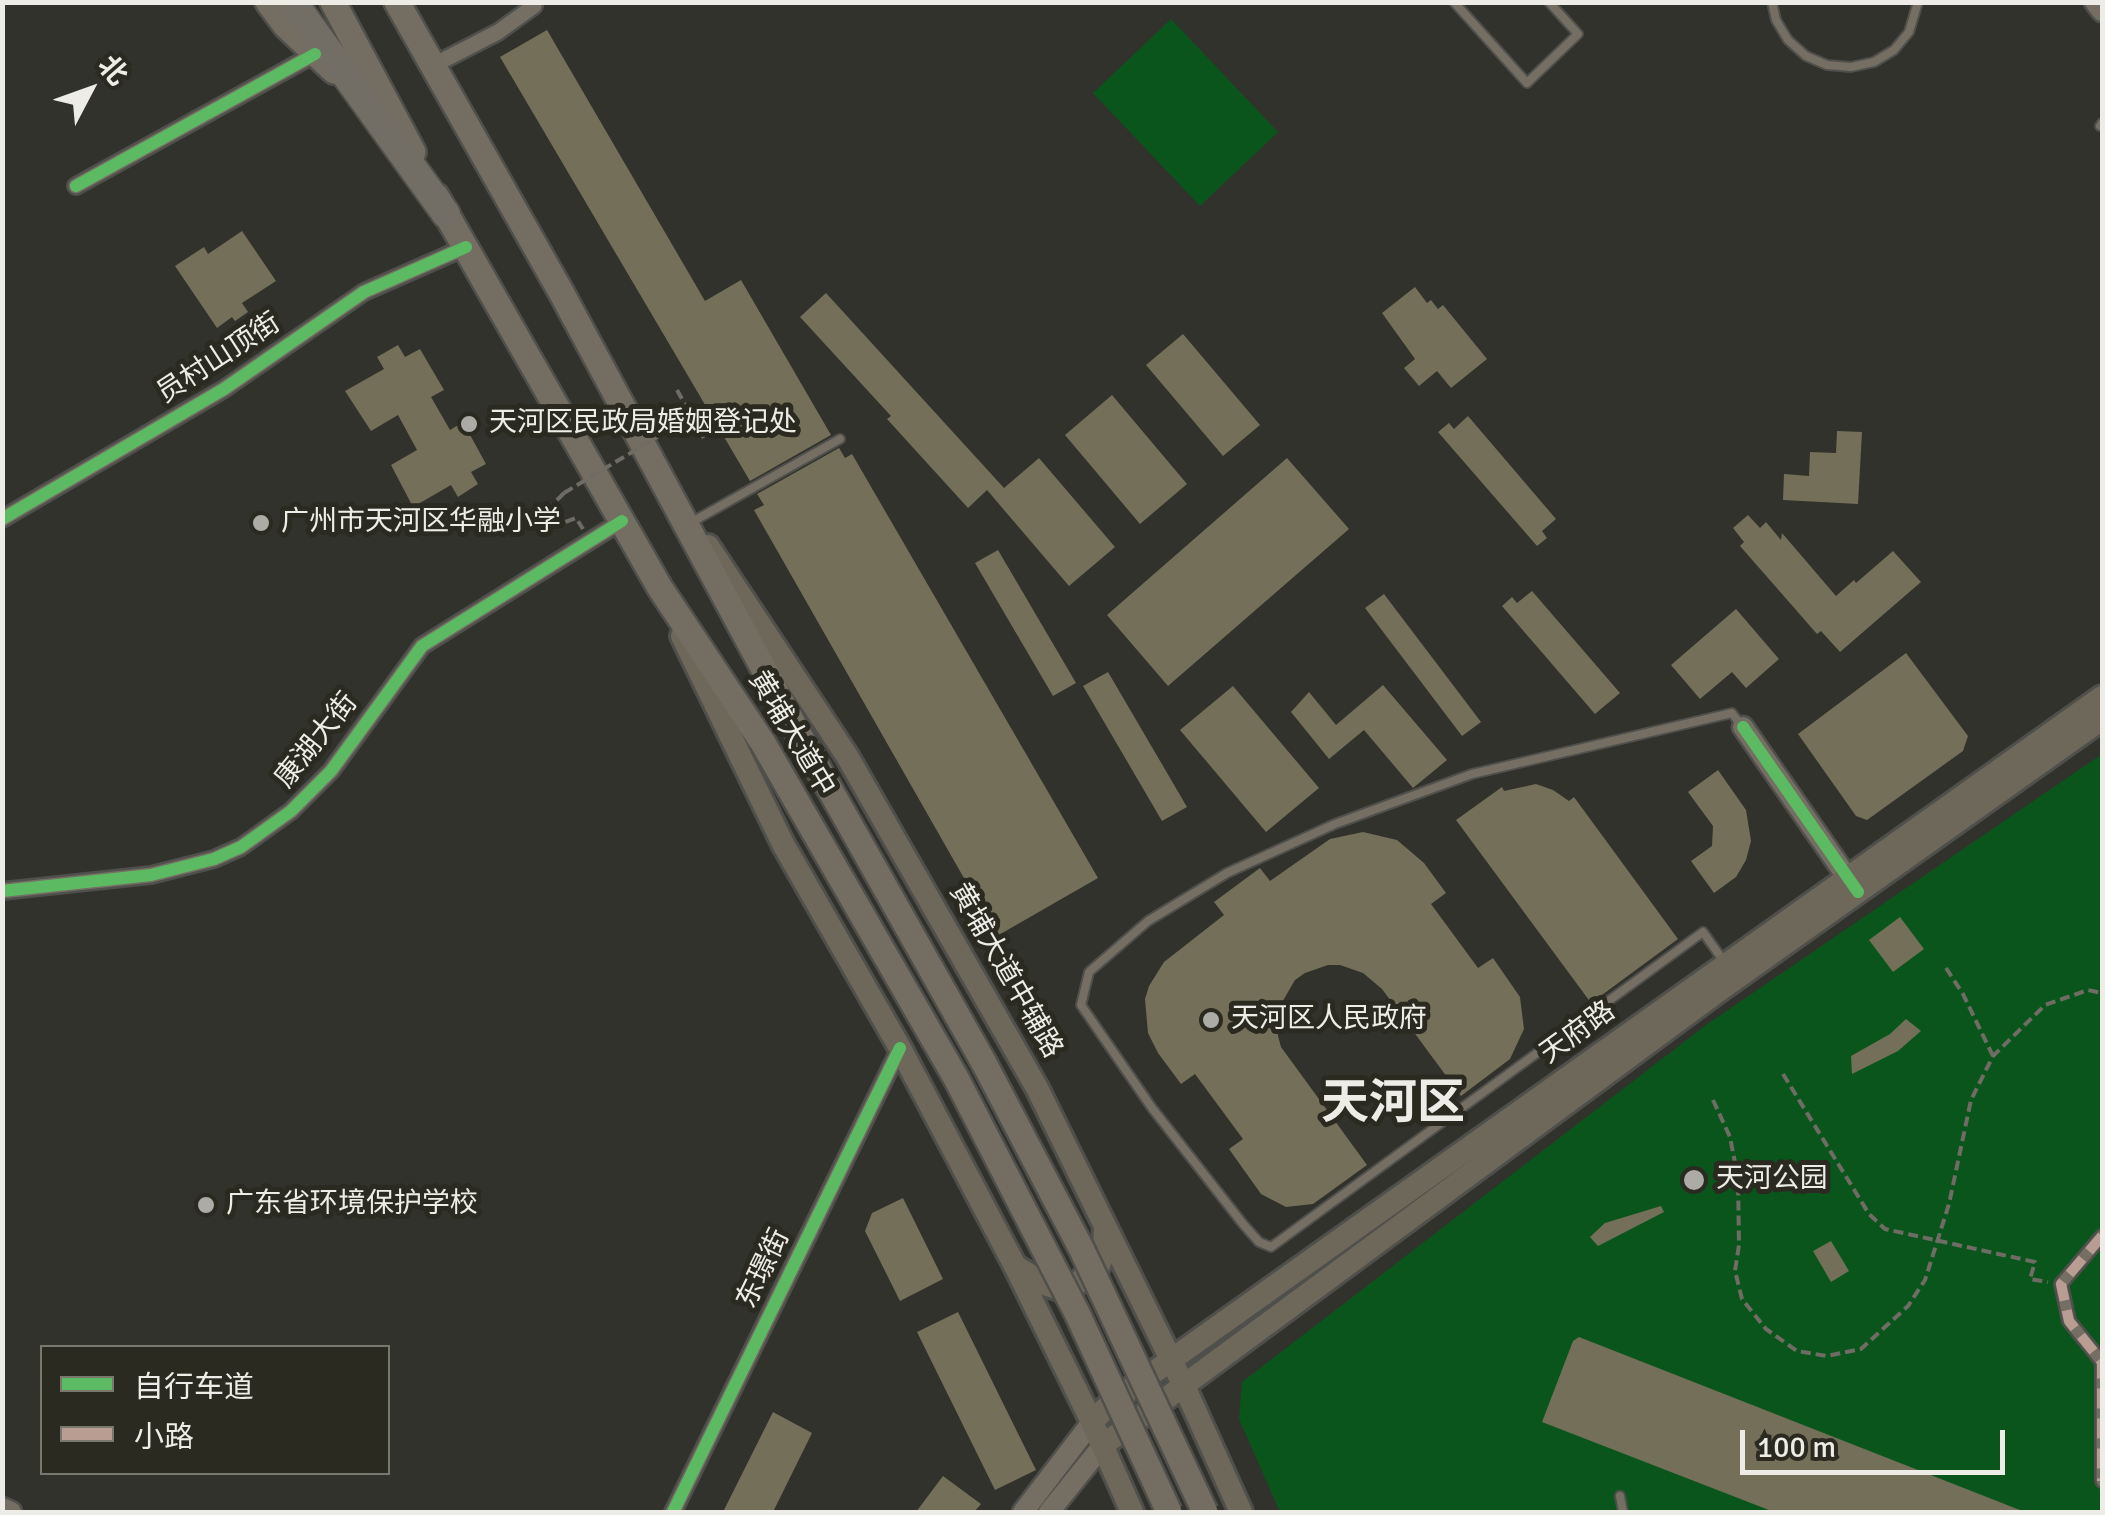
<!DOCTYPE html>
<html>
<head>
<meta charset="utf-8">
<style>
	body { margin:0 }
	#map { position:relative; width:2105px; height:1515px; overflow:hidden; background:#32322c; font-family:Signika,"Noto Sans SC",sans-serif }
	canvas { display:block }
	.frame { position:absolute; inset:0; border:5px solid #edece6; pointer-events:none }
	.legend { position:absolute; left:40px; top:1345px; width:350px; height:130px; box-sizing:border-box; background:#2b2a20; border:2px solid #79786f; margin:0; padding:12px 18px; list-style:none; font-size:30px; color:#edece6 }
	.legend li { display:flex; align-items:center; gap:20px; height:50px }
	.legend b { width:50px; border:2px solid #79786f }
	.north { position:absolute; left:40px; top:40px; width:100px; height:100px; -webkit-text-stroke:8px #2b2a20; paint-order:stroke; rotate:49deg; font-size:28px; font-weight:700; line-height:40px; text-align:center; color:#edece6 }
	.north::after { content:''; display:block; margin:auto; width:35px; height:45px; background:#edece6; clip-path:polygon(50% 0,100% 100%,50% 72%,0 100%) }
	.scale { position:absolute; left:1740px; top:1430px; width:265px; height:45px; box-sizing:border-box; border:5px solid #edece6; border-top:0; padding-left:12px; font-size:30px; line-height:35px; white-space:nowrap; color:#edece6; -webkit-text-stroke:8px #2b2a20; paint-order:stroke }
</style>
</head>
<body>
<div id="map">
<canvas width="2105" height="1515"></canvas>
<div class="frame"></div>
<ul class="legend">
<li><b style="height:12px;background:#5cba63"></b>自行车道</li>
<li><b style="height:12px;background:#b99d93"></b>小路</li>
</ul>
<div class="north">北</div>
<div class="scale">100 m</div>
</div>
<script>
const ctx = document.querySelector('canvas').getContext('2d');
ctx.lineJoin = 'round';
function fill(path, color) { ctx.fillStyle = color; ctx.fill(path, 'evenodd'); }
const shape = rows => new Path2D(rows.map(r => 'M' + r).join(''));
function strokePath(path, color, width, dash) { ctx.strokeStyle = color; ctx.lineWidth = width; ctx.lineCap = dash ? 'butt' : 'round'; ctx.setLineDash(dash || []); ctx.stroke(path); }
function label(font, color, halo, rows, align = 'center') {
  ctx.font = font + ' Signika,"Noto Sans SC",sans-serif'; ctx.lineWidth = 10; ctx.setLineDash([]); ctx.textBaseline = 'middle'; ctx.strokeStyle = halo; ctx.fillStyle = color; for (const [text, x, y, turn = 0] of rows) {
    ctx.save(); ctx.translate(x, y); ctx.rotate((+turn || 0) * Math.PI / 180); ctx.textAlign = isNaN(turn) ? turn : align; if (halo) ctx.strokeText(text, 0, 0); ctx.fillText(text, 0, 0); ctx.restore();
  }
}
const green = shape([
	[1171,19,1278,132,1200,206,1093,93],
	[2102,754,2102,1512,1280,1512,1239,1419,1242,1382,1706,1025]
]);
const building = shape([
	[547,30,705,301,741,280,831,435,750,481,500,57],
	[242,231,276,281,242,303,248,312,235,321,232,317,217,328,175,266,204,247,208,254],
	[1415,287,1427,303,1431,300,1438,309,1443,305,1487,359,1451,388,1437,371,1419,386,1404,368,1415,359,1382,313],
	[826,293,1004,488,1039,458,1115,547,1069,586,987,490,968,508,887,419,891,416,800,317],
	[1183,334,1260,425,1223,456,1146,365],
	[398,345,405,357,420,349,444,390,431,397,450,430,463,422,486,464,471,472,478,484,458,497,451,485,413,507,391,465,417,450,398,415,371,431,345,391,384,369,377,357],
	[1112,395,1187,484,1140,524,1065,435],
	[1468,416,1556,519,1542,531,1547,538,1537,546,1438,432,1449,423,1454,429],
	[1837,431,1862,432,1858,504,1783,500,1784,474,1809,476,1810,452,1836,453],
	[839,448,845,458,852,454,1098,878,997,936,754,510,764,505,757,494],
	[1287,458,1349,529,1168,686,1107,615],
	[1748,515,1760,528,1766,522,1781,540,1782,533,1836,596,1854,580,1856,583,1893,551,1921,582,1840,652,1821,631,1817,634,1740,546,1744,542,1733,528],
	[998,550,1076,683,1053,696,975,563],
	[1532,591,1620,693,1595,714,1502,606,1512,597,1517,603],
	[1384,594,1481,722,1462,736,1365,608],
	[1736,609,1779,659,1746,688,1732,672,1700,699,1671,665],
	[1906,653,1968,736,1963,751,1867,820,1856,816,1798,734],
	[1108,672,1187,807,1162,821,1083,686],
	[1383,685,1447,760,1413,788,1364,730,1329,759,1291,712,1309,692,1336,725],
	[1233,686,1319,788,1266,832,1180,730],
	[1718,770,1746,810,1751,841,1746,860,1736,877,1714,893,1691,861,1712,846,1713,826,1688,792],
	[1536,784,1553,790,1569,801,1574,797,1678,939,1591,1003,1456,820,1502,787,1504,791],
	[1363,832,1397,840,1424,863,1446,893,1431,904,1478,968,1493,958,1520,997,1524,1029,1510,1059,1461,1096,1382,989,1363,973,1340,965,1328,965,1305,973,1295,980,1277,1011,1278,1036,1281,1047,1367,1165,1313,1204,1286,1207,1261,1194,1229,1149,1243,1139,1195,1074,1181,1084,1158,1053,1148,1033,1145,999,1149,986,1164,962,1224,915,1214,902,1260,868,1270,881,1330,839],
	[1900,917,1924,949,1893,972,1869,940],
	[1906,1019,1921,1031,1898,1051,1852,1074,1851,1056,1890,1034],
	[903,1198,943,1279,900,1301,865,1231,872,1213],
	[1661,1206,1664,1212,1598,1246,1590,1237,1605,1223],
	[1831,1241,1849,1271,1831,1282,1813,1251],
	[958,1312,1036,1470,995,1490,917,1332],
	[1579,1337,2025,1512,1774,1512,1542,1422,1573,1341],
	[773,1412,812,1433,773,1512,723,1512],
	[943,1476,981,1504,974,1512,916,1512]
]);
const path = shape([
	[677,390,706,442],
	[564,493,552,505,555,521,560,524,576,518,583,529],
	[1946,968,1963,994,1993,1056],
	[1783,1074,1869,1214,1885,1229,2035,1262,2030,1279,2048,1282],
	[1713,1100,1730,1137,1738,1178,1739,1245,1735,1271,1742,1299,1766,1329,1797,1351,1827,1356,1861,1349,1908,1306,1925,1280,1949,1204,1971,1100,1993,1056,2045,1005,2088,990,2102,993]
]);
const service = shape([
	[1454,2,1527,83,1578,34,1549,2],
	[1772,2,1776,20,1788,40,1806,56,1827,65,1851,67,1874,62,1894,50,1909,32,1918,2],
	[2100,126,2102,123],
	[692,522,840,439],
	[1725,963,1703,932,1271,1247,1259,1242,1243,1224,1152,1108,1081,1005,1089,972,1148,921,1227,873,1335,824,1472,774,1732,713,1740,724],
	[1620,1496,1623,1512]
]);
const pedestrian = shape([
	[2102,1236,2061,1284,2069,1321,2102,1362,2102,1481]
]);
const minor = shape([
	[434,65,498,32,534,6],
	[76,186,315,54],
	[2,519,224,389,364,292,466,247],
	[2,891,151,875,214,859,241,847,291,811,331,771,422,646,622,521],
	[673,1512,900,1048]
]);
const tertiary = shape([
	[2095,2,2102,11],
	[1743,727,1856,890],
	[2,1508,11,1512],
	[1023,1512,1092,1422],
	[1049,1512,1103,1445]
]);
const secondary = shape([
	[708,546,847,756,1037,1088,1184,1386,1241,1512],
	[682,636,783,844,900,1048,1015,1266,1092,1422,1132,1512],
	[1015,1266,1044,1284,1057,1288,1075,1285,1099,1265,1104,1251,1105,1227],
	[1092,1422,1112,1402,2102,697],
	[1103,1445,1717,992,2102,719]
]);
const primary = shape([
	[268,2,286,26,334,71],
	[333,2,413,152],
	[397,2,561,292,797,731,984,1063],
	[436,196,660,588,763,743,956,1078]
]);
const motorway = shape([
	[293,2,446,214]
]);
const pathBridge = shape([
	[564,493,692,416]
]);
const primaryBridge = shape([
	[984,1063,1082,1250,1205,1512],
	[956,1078,1077,1313,1169,1512]
]);
const quiet = shape([
	[2102,1236,2061,1284,2069,1321,2102,1362,2102,1481]
]);
const cycleway = shape([
	[76,186,315,54],
	[2,519,224,389,364,292,466,247],
	[1743,727,1858,892],
	[2,891,151,875,214,859,241,847,291,811,331,771,422,646,622,521],
	[673,1512,900,1048]
]);
const markers = [
	[469,424,10,"#acaba5"],
	[261,523,10,"#acaba5"],
	[1211,1020,10,"#acaba5"],
	[1694,1180,12,"#acaba5"],
	[206,1205,10,"#acaba5"]
];
const streetNames = [
	["员村山顶街",219,359,-33],
	["黄埔大道中",791,734,59],
	["康湖大街",317,741,-51],
	["黄埔大道中辅路",1005,971,60],
	["天府路",1578,1033,-36],
	["东璟街",764,1269,-64]
];
const poiNames = [
	["天河区民政局婚姻登记处",489,424],
	["广州市天河区华融小学",281,523],
	["天河区人民政府",1231,1020],
	["天河公园",1716,1180],
	["广东省环境保护学校",226,1205]
];
const townNames = [
	["天河区",1393,1105]
];
fill(green, '#0a551c');
fill(building, '#736f59');
strokePath(service, '#4f4f4b', 12);
strokePath(pedestrian, '#4f4f4b', 16);
strokePath(minor, '#4f4f4b', 20);
strokePath(tertiary, '#4f4f4b', 25);
strokePath(secondary, '#4f4f4b', 28);
strokePath(primary, '#4f4f4b', 30);
strokePath(motorway, '#4f4f4b', 32);
strokePath(path, '#6f6c64', 4, [10, 5]);
strokePath(service, '#746e63', 8);
strokePath(pedestrian, '#746e63', 11);
strokePath(minor, '#746e63', 15);
strokePath(tertiary, '#746e63', 20);
strokePath(secondary, '#6e685b', 22);
strokePath(primary, '#746e62', 25);
strokePath(motorway, '#726e65', 28);
strokePath(primaryBridge, '#4f4f4b', 30, []);
strokePath(pathBridge, '#6f6c64', 4, [10, 5]);
strokePath(primaryBridge, '#746e62', 25);
strokePath(quiet, '#b99d93', 10, [20, 10]);
strokePath(cycleway, '#5cba63', 12);
for (const [x, y, r, color] of markers) { const dot = new Path2D(); dot.arc(x, y, r, 0, 2 * Math.PI); ctx.fillStyle = color; ctx.fill(dot); strokePath(dot, '#2b2a20', 4); }
label('28px', '#edece6', '#2b2a20', streetNames);
label('28px', '#edece6', '#2b2a20', poiNames, 'left');
label('bold 48px', '#edece6', '#2b2a20', townNames);
</script>
</body>
</html>
